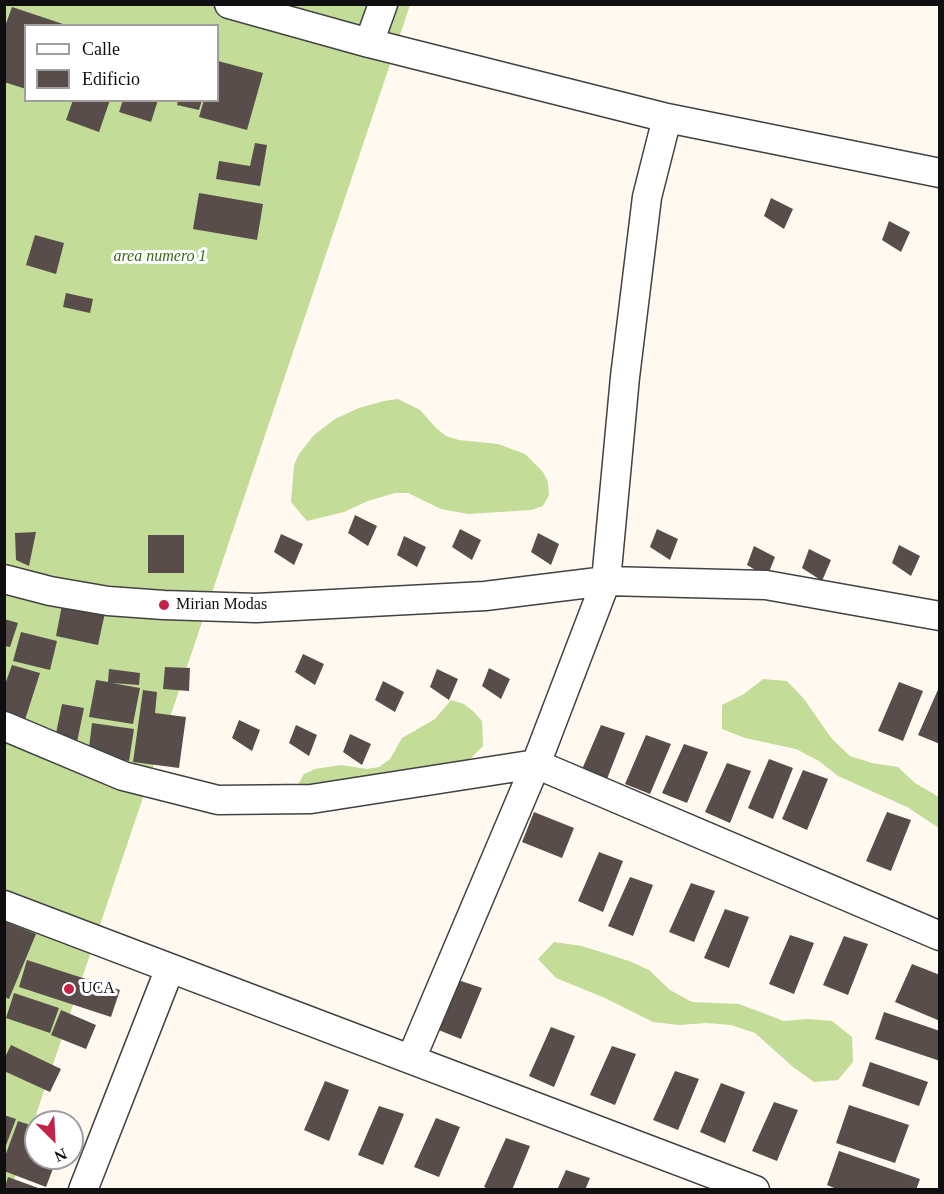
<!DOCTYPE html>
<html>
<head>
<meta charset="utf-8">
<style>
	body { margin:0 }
	#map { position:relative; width:944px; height:1194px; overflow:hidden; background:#fff9f0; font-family:Georgia,serif }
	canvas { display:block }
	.frame { position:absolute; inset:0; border:6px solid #0f0f0f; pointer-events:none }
	.legend { position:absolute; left:24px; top:24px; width:195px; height:78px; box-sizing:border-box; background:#fff; border:2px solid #9f9f9f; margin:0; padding:8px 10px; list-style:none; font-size:18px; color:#0f0f0f }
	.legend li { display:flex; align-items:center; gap:12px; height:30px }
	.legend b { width:30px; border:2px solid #9f9f9f }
	.north { position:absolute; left:24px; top:1110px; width:60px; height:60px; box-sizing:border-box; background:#fff; border:2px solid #9f9f9f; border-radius:50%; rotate:156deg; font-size:16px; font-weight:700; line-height:24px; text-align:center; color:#0f0f0f }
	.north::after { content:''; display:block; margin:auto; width:21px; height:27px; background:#c22348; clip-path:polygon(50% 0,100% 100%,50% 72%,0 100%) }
</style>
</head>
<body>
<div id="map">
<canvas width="944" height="1194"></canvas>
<div class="frame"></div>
<ul class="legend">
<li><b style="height:8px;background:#fff"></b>Calle</li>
<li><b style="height:16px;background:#584d4b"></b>Edificio</li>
</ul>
<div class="north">N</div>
</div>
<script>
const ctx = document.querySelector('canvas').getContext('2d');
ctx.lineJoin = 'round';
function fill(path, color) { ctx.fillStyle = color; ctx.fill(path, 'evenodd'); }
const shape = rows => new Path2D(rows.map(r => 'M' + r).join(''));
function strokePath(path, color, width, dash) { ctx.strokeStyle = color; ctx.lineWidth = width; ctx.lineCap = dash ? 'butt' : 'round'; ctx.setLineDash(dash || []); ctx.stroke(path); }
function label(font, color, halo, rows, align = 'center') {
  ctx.font = font + ' Georgia,serif'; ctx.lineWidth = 6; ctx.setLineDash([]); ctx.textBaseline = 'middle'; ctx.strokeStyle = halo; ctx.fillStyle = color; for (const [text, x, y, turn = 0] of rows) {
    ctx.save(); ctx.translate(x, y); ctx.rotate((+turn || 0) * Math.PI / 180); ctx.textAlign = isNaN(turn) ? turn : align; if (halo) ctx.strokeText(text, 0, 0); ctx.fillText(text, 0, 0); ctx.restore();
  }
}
const forest = shape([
	[5,5,410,5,11,1189,5,1189],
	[26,26,218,26,218,100,26,100],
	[398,399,420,410,436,428,446,436,459,440,498,444,525,454,543,472,548,482,549,495,543,506,531,510,468,514,441,509,408,493,395,493,368,501,344,512,307,521,291,502,294,465,299,454,314,435,335,419,359,408,384,401],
	[763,679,787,681,804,699,832,739,850,756,872,763,898,767,915,783,939,797,939,828,907,807,838,776,819,761,796,749,745,738,722,729,722,705,744,694],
	[451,700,464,704,474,712,482,721,483,746,464,765,407,784,297,786,304,774,315,769,341,765,367,769,379,767,390,759,402,738,435,719],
	[554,942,582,946,629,961,649,970,670,990,692,1002,739,1004,784,1021,807,1019,832,1021,852,1037,853,1062,838,1080,814,1082,793,1067,755,1033,731,1025,706,1023,679,1025,653,1022,605,998,556,978,538,959]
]);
const building = shape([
	[12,7,66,25,26,26,26,89,4,82,4,29],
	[218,61,263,73,247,130,199,117,204,100,218,100],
	[73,100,110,100,99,132,66,120],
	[123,100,158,100,151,122,119,112],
	[178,100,202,100,199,110,177,105],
	[255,143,267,145,260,186,216,179,219,161,250,166],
	[199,193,263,204,257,240,193,229],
	[771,198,793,209,784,229,764,216],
	[889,221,910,232,901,252,882,240],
	[35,235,64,243,56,274,26,265],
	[66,293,93,299,90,313,63,307],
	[355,515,377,526,368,546,348,533],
	[460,529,481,540,472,560,452,547],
	[657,529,678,539,670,560,650,547],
	[36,532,29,566,16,560,15,533],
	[538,533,559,544,551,565,531,552],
	[281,534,303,544,294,565,274,552],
	[148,535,184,535,184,573,148,573],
	[404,536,426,547,417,567,397,555],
	[899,545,920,556,911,576,892,563],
	[754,546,775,557,767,577,747,565],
	[809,549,831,560,822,581,802,568],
	[63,600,106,608,98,645,56,636],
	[4,619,18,623,10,647,4,646],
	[21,632,57,641,50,670,13,661],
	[303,654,324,664,315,685,295,672],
	[12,665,40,673,23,726,4,720,4,687],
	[165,667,190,668,189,691,163,689],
	[489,668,510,679,501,699,482,686],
	[109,669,140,673,139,685,112,683,140,688,133,724,89,717,96,680,108,682],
	[437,669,458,679,449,700,430,687],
	[383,681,404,692,395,712,375,700],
	[899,682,923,691,903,741,878,731],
	[940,685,940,744,918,735],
	[143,690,157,692,155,713,186,717,179,768,133,762],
	[62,704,84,708,76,747,54,743],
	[239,720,260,730,252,751,232,738],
	[92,723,134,729,129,761,88,756],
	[296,725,317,735,309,756,289,743],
	[601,725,625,733,605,784,580,774],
	[350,734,371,744,362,765,343,752],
	[646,735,671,744,650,794,625,784],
	[684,744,708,752,687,803,662,793],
	[769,759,793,768,773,819,748,808],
	[727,763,751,771,730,823,705,812],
	[803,770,828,779,807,830,782,819],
	[534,812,574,828,562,858,522,842],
	[887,812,911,820,891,871,866,861],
	[599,852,623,861,603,912,578,901],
	[630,877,653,885,633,936,608,926],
	[691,883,715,891,694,942,669,932],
	[725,909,749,917,729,968,704,958],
	[4,921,36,934,9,999,4,997],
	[790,935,814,943,794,994,769,984],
	[844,936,868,944,848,995,823,985],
	[27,960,120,990,111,1017,19,987],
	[912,964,940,975,940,1021,895,1002],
	[458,980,482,988,461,1039,436,1029],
	[14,993,59,1008,50,1033,6,1018],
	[61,1010,96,1025,86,1049,51,1035],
	[884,1012,940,1031,940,1061,875,1039],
	[551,1027,575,1036,554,1087,529,1076],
	[11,1045,61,1069,50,1092,4,1071,4,1059],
	[612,1046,636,1054,615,1105,590,1095],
	[870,1062,928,1082,919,1106,862,1086],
	[675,1071,699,1079,678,1130,653,1120],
	[325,1081,349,1090,329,1141,304,1130],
	[721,1083,745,1092,725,1143,700,1132],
	[774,1102,798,1110,777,1161,752,1151],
	[849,1105,909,1125,895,1163,836,1143],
	[379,1106,404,1114,383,1165,358,1155],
	[4,1115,16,1119,5,1148,4,1148],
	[436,1118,460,1127,439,1177,414,1167],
	[18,1121,36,1127,36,1158,57,1158,46,1187,4,1171,4,1159],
	[506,1138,530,1146,512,1190,491,1190,484,1187],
	[839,1151,920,1179,916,1190,839,1190,827,1185],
	[566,1170,590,1178,585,1190,557,1190],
	[8,1177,41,1189,41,1190,4,1190]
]);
const minor = shape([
	[229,4,369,43,667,118,940,173],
	[369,43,383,4],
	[4,579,50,591,108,601,164,605,256,608,485,596,606,581,766,585,940,616],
	[4,726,123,776,218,800,311,799,536,764,940,936],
	[4,905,755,1190],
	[411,1059,536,764,606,581,625,377,647,197,667,118],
	[83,1190,170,968]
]);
const markers = [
	[164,605,6,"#c22348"],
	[69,989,6,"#c22348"]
];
const parkNames = [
	["area numero 1",160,257]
];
const poiNames = [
	["Mirian Modas",176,605],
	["UCA",81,989]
];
fill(forest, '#c3dc98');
fill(building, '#584d4b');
strokePath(minor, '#424242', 31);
strokePath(minor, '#fff', 28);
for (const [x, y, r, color] of markers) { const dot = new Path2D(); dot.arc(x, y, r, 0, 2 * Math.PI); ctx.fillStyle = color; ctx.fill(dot); strokePath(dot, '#fff', 2); }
label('italic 16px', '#3b681d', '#fff', parkNames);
label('16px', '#0f0f0f', '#fff', poiNames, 'left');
</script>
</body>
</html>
